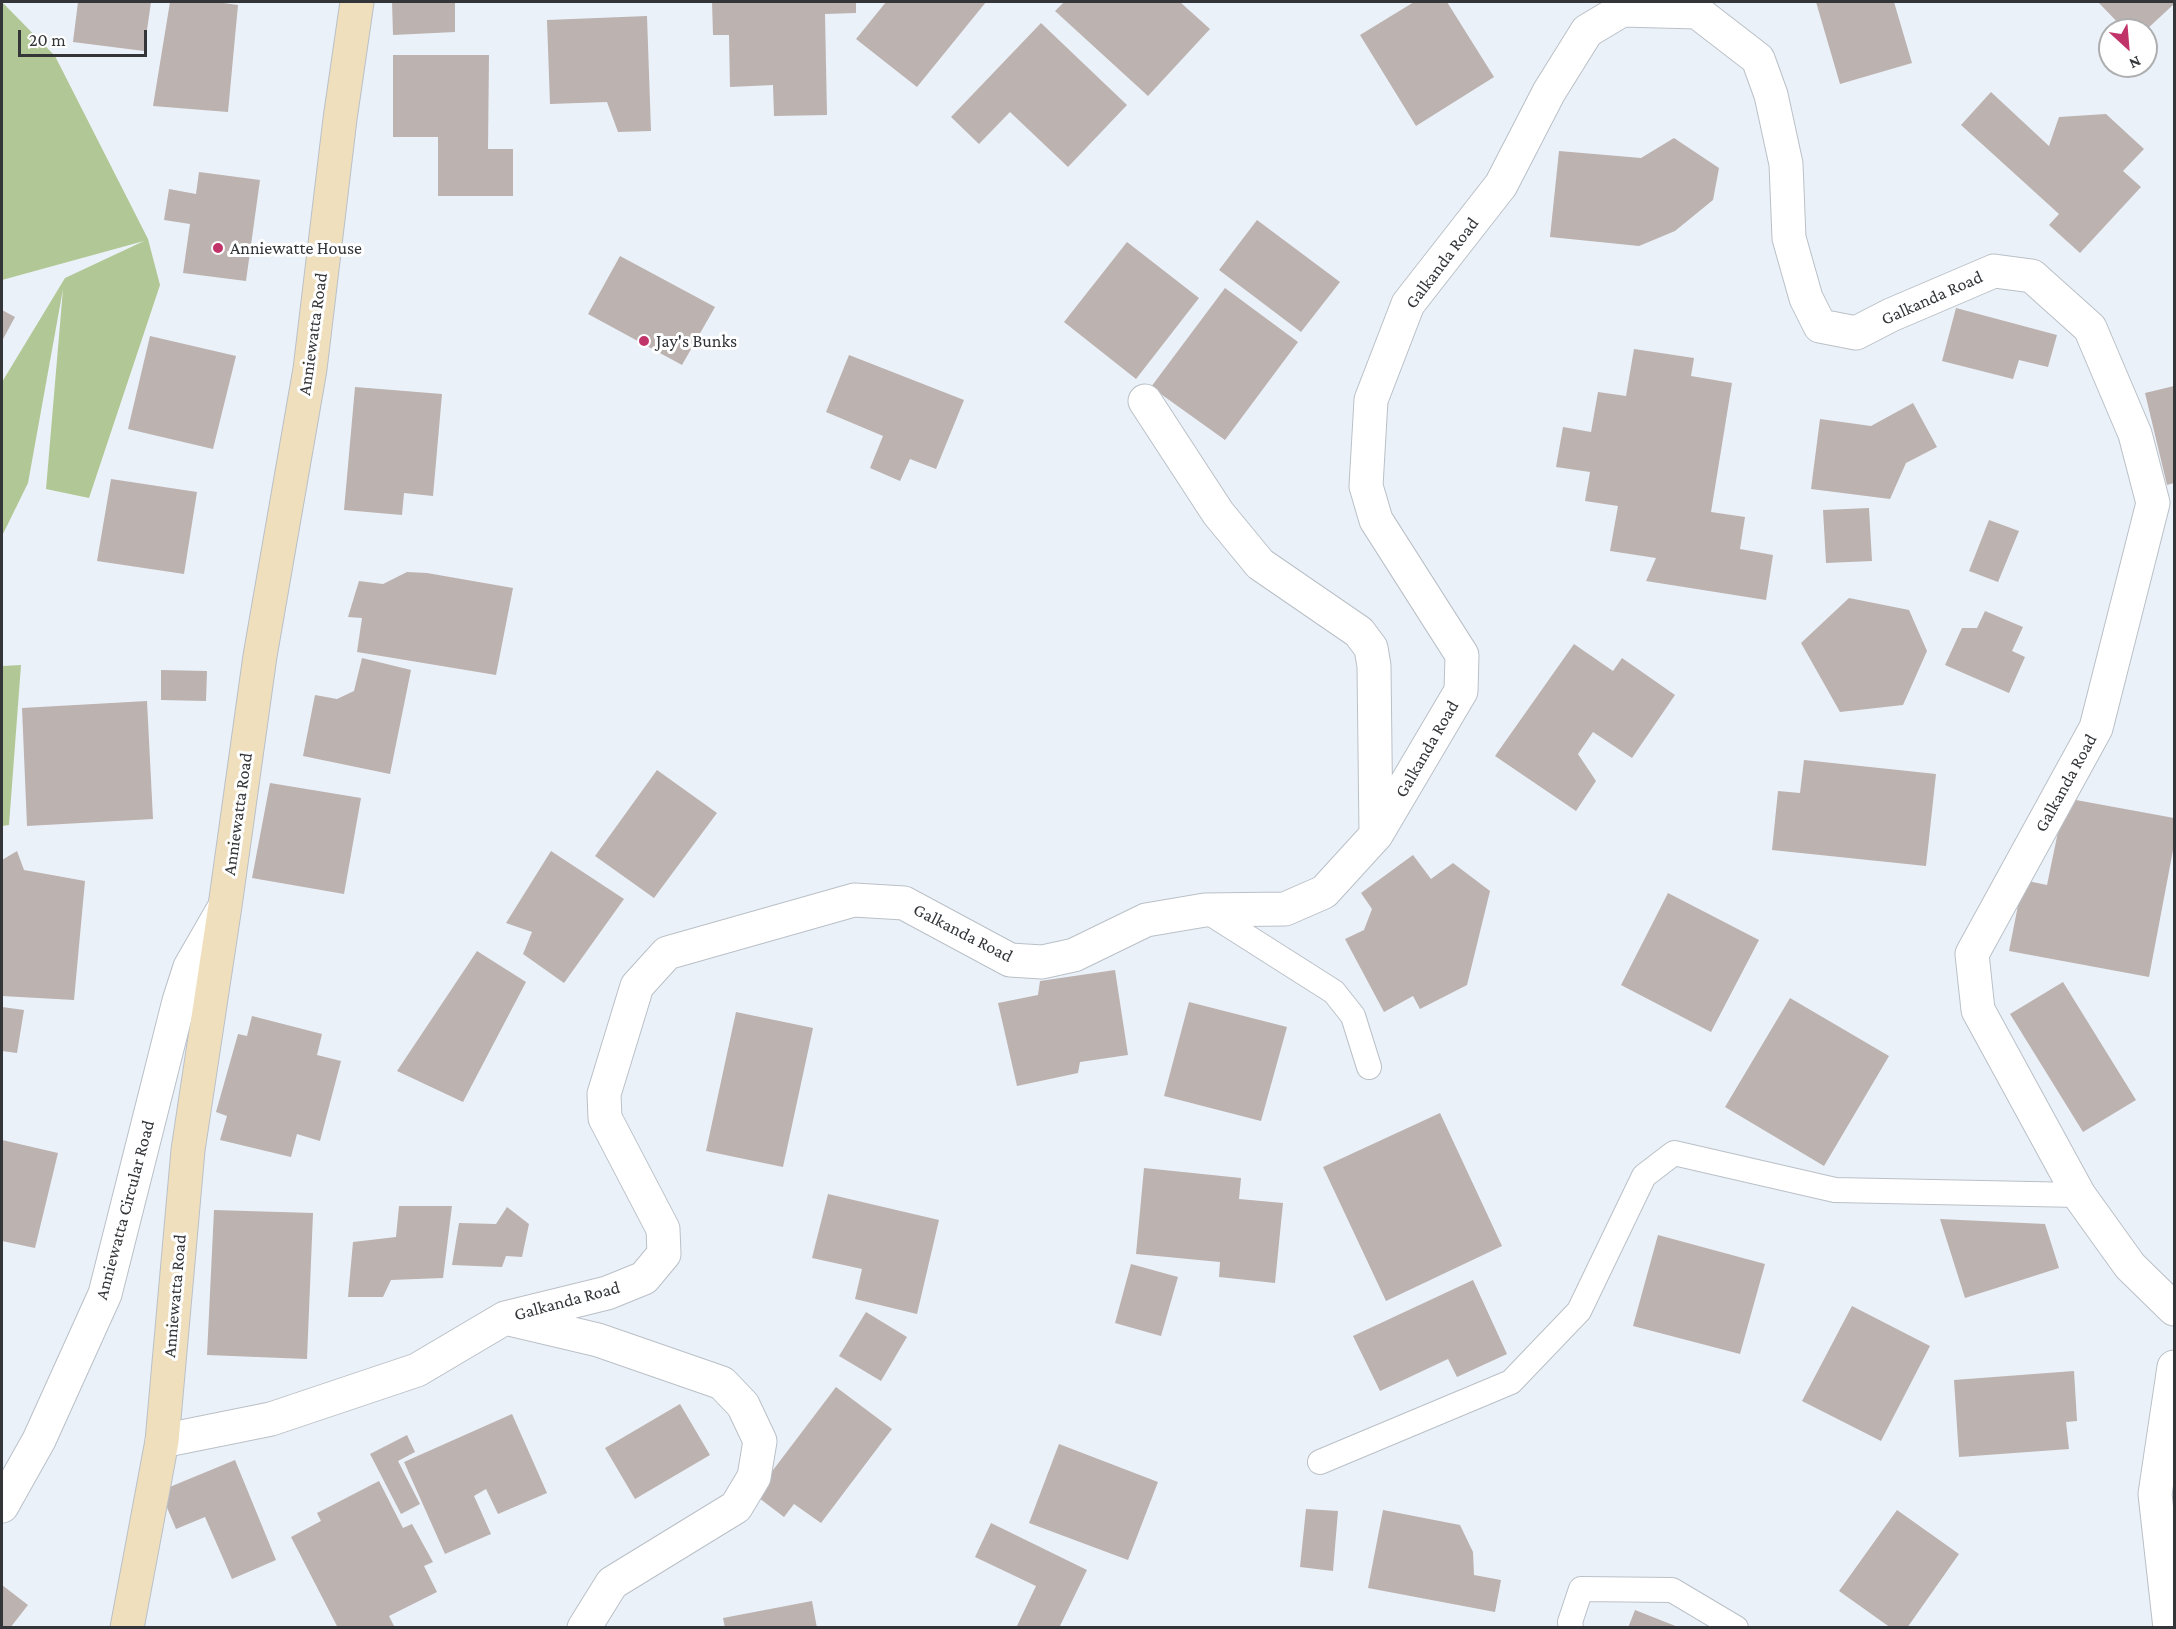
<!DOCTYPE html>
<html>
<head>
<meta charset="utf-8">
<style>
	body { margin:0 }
	#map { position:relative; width:2176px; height:1629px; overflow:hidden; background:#ebf1f8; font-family:"Crimson Pro",serif }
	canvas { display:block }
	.frame { position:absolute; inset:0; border:3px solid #333538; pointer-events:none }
	.north { position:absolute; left:2098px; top:18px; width:60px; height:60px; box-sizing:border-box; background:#fff; border:2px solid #adaeaf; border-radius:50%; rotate:154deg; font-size:16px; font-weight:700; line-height:24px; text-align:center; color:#333538 }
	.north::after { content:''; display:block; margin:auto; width:21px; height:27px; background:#c0346a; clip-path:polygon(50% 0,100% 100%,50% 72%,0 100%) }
	.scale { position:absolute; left:18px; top:30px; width:129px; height:27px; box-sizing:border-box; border:3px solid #333538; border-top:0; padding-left:8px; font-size:18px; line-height:21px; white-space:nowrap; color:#333538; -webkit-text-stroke:4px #fff; paint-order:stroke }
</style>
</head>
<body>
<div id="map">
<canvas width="2176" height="1629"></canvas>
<div class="frame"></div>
<div class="north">N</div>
<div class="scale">20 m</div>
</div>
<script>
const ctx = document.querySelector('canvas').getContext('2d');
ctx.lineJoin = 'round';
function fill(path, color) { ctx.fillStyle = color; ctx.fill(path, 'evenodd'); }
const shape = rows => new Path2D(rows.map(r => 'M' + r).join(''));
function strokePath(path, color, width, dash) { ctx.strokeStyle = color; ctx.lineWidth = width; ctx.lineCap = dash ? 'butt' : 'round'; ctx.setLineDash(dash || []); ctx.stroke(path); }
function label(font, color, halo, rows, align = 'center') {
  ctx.font = font + ' "Crimson Pro",serif'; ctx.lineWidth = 6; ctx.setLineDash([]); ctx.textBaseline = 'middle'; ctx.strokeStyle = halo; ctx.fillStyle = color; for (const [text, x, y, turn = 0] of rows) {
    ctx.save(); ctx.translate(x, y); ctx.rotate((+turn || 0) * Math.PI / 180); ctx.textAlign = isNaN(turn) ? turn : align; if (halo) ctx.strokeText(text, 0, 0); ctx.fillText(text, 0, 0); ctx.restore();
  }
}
const green = shape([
	[2,2,55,56,148,239,160,285,89,498,46,489,63,289,28,483,2,536,2,382,65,278,144,241,2,280],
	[21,665,9,825,2,826,2,666]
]);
const building = shape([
	[78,2,151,2,144,51,73,42],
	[170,2,216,2,238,5,228,112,153,106],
	[392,2,455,2,455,32,393,35],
	[712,2,856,2,856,13,825,14,827,115,774,116,773,85,730,87,729,35,713,35],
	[886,2,986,2,917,87,856,39],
	[1064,2,1180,2,1210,29,1148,96,1055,11],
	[1414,2,1447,2,1494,77,1416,126,1360,35],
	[1816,2,1894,2,1912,63,1840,84],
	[2098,2,2174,2,2174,4,2146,30,2125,30],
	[647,16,651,131,618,132,607,102,550,104,547,20],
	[1041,23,1127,105,1068,167,1010,112,979,144,951,117],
	[393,55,489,55,488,149,513,149,513,196,438,196,438,137,393,137],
	[1991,92,2049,146,2059,117,2106,114,2144,149,2123,171,2141,187,2080,253,2049,225,2059,214,1961,125],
	[1674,138,1719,168,1713,200,1675,231,1639,246,1550,237,1559,151,1641,158],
	[199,172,260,180,246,281,183,273,190,224,164,220,169,189,196,194],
	[1257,220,1340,282,1301,332,1219,270],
	[1127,242,1199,298,1136,379,1064,322],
	[620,256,715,307,682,365,588,314],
	[1225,288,1298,342,1225,440,1151,387],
	[1956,308,2057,335,2048,367,2019,360,2013,379,1942,361],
	[2,310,15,317,2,341],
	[150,336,236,356,213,449,128,429],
	[1634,349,1694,358,1691,376,1732,383,1711,512,1745,517,1740,549,1773,555,1766,600,1646,581,1656,558,1610,551,1618,506,1585,501,1590,472,1556,467,1563,427,1591,432,1598,392,1626,396],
	[849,355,964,400,936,469,910,459,900,481,870,468,883,436,826,412],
	[2174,386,2174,483,2167,485,2145,393],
	[355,387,442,394,433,496,404,493,402,515,344,510],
	[1913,403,1937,447,1906,463,1890,499,1811,489,1820,419,1871,426],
	[111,479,197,492,184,574,97,561],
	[1869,508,1872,561,1826,563,1823,510],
	[1989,520,2019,531,1998,582,1969,571],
	[407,572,427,573,513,588,496,675,357,652,362,618,348,617,359,581,383,584],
	[1849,598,1909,610,1927,651,1903,705,1840,712,1801,643],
	[1985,611,2023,627,2012,651,2025,657,2009,693,1945,665,1962,628,1977,628],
	[1574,644,1613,671,1622,658,1675,695,1632,758,1593,732,1578,754,1596,781,1576,811,1495,756],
	[362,658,411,670,390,774,303,756,315,695,337,699,354,691],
	[161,670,207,671,206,701,161,700],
	[147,701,153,819,27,826,22,708],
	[1804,760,1936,774,1926,866,1772,850,1778,791,1800,793],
	[657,770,717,813,654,898,595,856],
	[270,783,361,798,344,894,252,878],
	[2065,798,2174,818,2174,845,2149,977,2009,951,2023,880,2047,885],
	[17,851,24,870,85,881,74,1000,2,996,2,860],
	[551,851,624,899,564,983,523,954,532,932,506,923],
	[1413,855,1431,879,1453,863,1490,891,1467,985,1420,1009,1413,996,1384,1012,1345,939,1364,930,1372,909,1361,893],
	[1668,893,1759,940,1711,1032,1621,985],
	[477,951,526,982,463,1102,397,1071],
	[1115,970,1128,1055,1080,1062,1078,1073,1017,1086,998,1003,1038,995,1040,981],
	[2063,982,2136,1100,2083,1132,2010,1014],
	[1790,998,1889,1056,1824,1166,1725,1107],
	[1189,1002,1287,1027,1261,1121,1164,1096],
	[2,1007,24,1010,17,1053,2,1051],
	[736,1012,813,1028,783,1167,706,1151],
	[252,1016,322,1034,317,1055,341,1061,320,1141,297,1134,291,1157,220,1140,227,1116,216,1112,238,1034,247,1036],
	[1440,1113,1502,1246,1386,1301,1323,1167],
	[2,1140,58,1153,35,1248,2,1241],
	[1144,1168,1241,1178,1239,1199,1283,1203,1275,1283,1219,1277,1220,1262,1136,1254],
	[828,1194,939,1220,917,1314,855,1299,862,1269,812,1258],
	[399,1206,452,1206,443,1278,391,1280,383,1297,348,1297,353,1242,396,1237],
	[507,1207,529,1224,522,1257,506,1256,502,1267,452,1265,459,1223,496,1224],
	[214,1210,313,1213,307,1359,207,1355],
	[1940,1219,2045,1224,2059,1268,1965,1298],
	[1658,1235,1765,1264,1740,1354,1633,1326],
	[1131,1264,1178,1277,1161,1336,1115,1323],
	[1473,1280,1507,1354,1457,1377,1448,1359,1380,1391,1353,1336],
	[1852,1306,1930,1346,1881,1441,1802,1401],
	[866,1312,907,1337,881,1381,839,1356],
	[2074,1371,2077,1421,2066,1422,2069,1449,1959,1457,1954,1380],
	[836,1387,892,1429,821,1523,794,1504,784,1517,759,1498,769,1485,764,1482],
	[680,1404,710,1455,635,1499,605,1448],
	[512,1414,547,1493,498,1514,486,1489,474,1496,491,1534,445,1554,404,1462],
	[407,1435,415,1452,398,1461,420,1504,401,1514,370,1454],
	[1059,1444,1158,1482,1128,1560,1029,1523],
	[235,1460,276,1560,232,1579,205,1517,176,1529,160,1491],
	[379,1481,403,1528,412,1524,433,1562,424,1566,437,1592,389,1616,395,1628,338,1628,291,1537,321,1521,317,1513],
	[1306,1509,1338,1511,1333,1571,1300,1567],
	[1383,1510,1460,1525,1473,1552,1474,1575,1501,1580,1495,1612,1368,1588],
	[1897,1510,1959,1554,1907,1628,1891,1628,1839,1591],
	[991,1523,1087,1570,1059,1628,1016,1628,1036,1586,975,1557],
	[2,1585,28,1605,10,1628,2,1628],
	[812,1601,817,1628,725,1628,723,1618],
	[1635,1610,1678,1627,1678,1628,1628,1628]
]);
const lane = shape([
	[1205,910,1334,992,1353,1016,1369,1067],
	[1320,1462,1511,1382,1579,1311,1644,1176,1674,1153,1835,1190,2079,1195],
	[1571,1628,1570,1622,1581,1589,1672,1590,1736,1628]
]);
const street = shape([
	[1145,401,1218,513,1260,564,1359,632,1371,648,1374,666,1376,834],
	[509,1319,598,1340,722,1383,743,1405,760,1441,754,1477,736,1507,612,1583,584,1628],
	[162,1441,271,1419,417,1370,505,1318,607,1293,644,1278,664,1254,663,1229,605,1118,604,1094,637,986,667,953,854,900,904,903,1010,960,1042,962,1074,955,1146,920,1205,910,1285,909,1324,892,1376,835,1461,691,1462,655,1376,520,1366,486,1371,400,1408,304,1501,185,1549,92,1587,31,1622,10,1697,12,1758,59,1771,95,1786,164,1789,238,1806,298,1820,326,1856,333,1891,315,1994,271,2032,276,2090,328,2135,434,2153,503,2096,728,1972,954,1978,1010,2079,1195,2130,1266,2174,1309],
	[2,1506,39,1440,105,1294,179,1001,190,967,224,908],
	[2170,1628,2155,1494,2174,1367]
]);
const secondary = shape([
	[127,1628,162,1441,188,1150,225,906,260,656,310,369,340,119,357,2]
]);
const markers = [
	[218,248,6,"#c0346a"],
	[644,341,6,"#c0346a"]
];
const poiNames = [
	["Anniewatte House",230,248],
	["Jay's Bunks",656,341]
];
const streetNames = [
	["Galkanda Road",1442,263,-53],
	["Galkanda Road",1932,298,-24],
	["Anniewatta Road",313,334,-82],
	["Galkanda Road",1427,749,-60],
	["Galkanda Road",2066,783,-61],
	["Anniewatta Road",238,814,-82],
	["Galkanda Road",963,933,27],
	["Anniewatta Circular Road",125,1210,-75],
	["Anniewatta Road",175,1296,-85],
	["Galkanda Road",567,1301,-15]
];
fill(green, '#b1c795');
fill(building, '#bcb2b0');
strokePath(lane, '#bac0c7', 26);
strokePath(street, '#bac0c7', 35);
strokePath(secondary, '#bac0c7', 35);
strokePath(lane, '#fff', 24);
strokePath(street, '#fff', 33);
strokePath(secondary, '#efdfbd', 33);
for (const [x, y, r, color] of markers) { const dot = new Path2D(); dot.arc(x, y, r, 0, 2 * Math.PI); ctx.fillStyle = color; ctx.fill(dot); strokePath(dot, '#fff', 2); }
label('18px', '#333538', '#fff', poiNames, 'left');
label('18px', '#333538', '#fff', streetNames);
</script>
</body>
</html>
